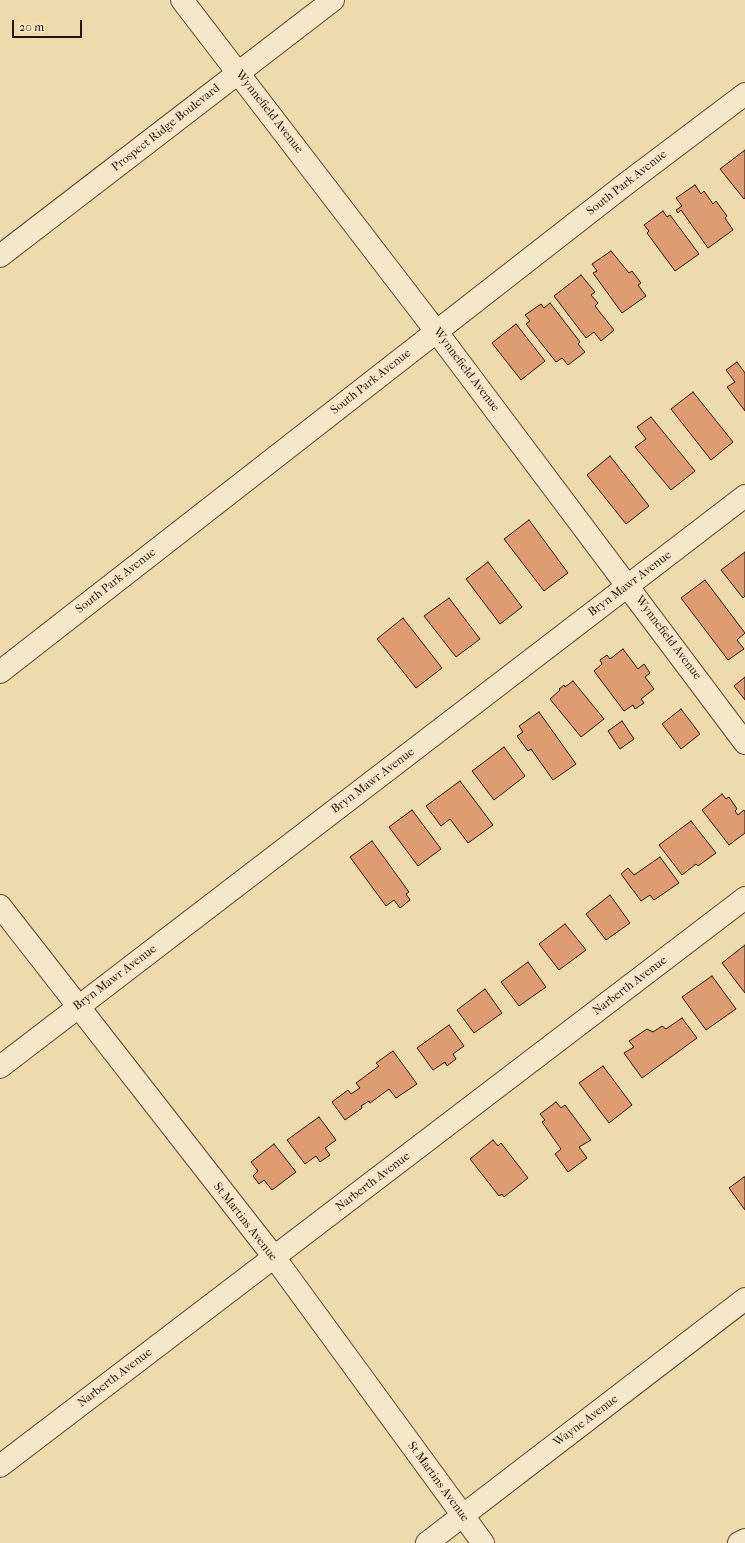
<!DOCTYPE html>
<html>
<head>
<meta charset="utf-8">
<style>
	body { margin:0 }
	#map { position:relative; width:745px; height:1543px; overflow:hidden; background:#eedbab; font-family:"IM FELL French Canon",serif }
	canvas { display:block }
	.scale { position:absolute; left:12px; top:20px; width:70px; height:18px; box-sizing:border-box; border:2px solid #2b130a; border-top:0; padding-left:5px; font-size:12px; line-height:14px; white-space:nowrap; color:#2b130a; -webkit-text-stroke:3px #f4e8c8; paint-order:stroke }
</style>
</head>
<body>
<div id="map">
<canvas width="745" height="1543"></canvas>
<div class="scale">20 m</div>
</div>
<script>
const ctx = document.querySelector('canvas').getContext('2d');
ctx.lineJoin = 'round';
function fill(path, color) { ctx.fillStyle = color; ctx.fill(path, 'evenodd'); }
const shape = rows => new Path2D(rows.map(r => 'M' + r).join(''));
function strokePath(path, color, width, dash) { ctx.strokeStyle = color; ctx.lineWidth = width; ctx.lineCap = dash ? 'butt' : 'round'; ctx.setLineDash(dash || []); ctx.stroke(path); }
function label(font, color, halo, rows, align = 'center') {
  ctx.font = font + ' "IM FELL French Canon",serif'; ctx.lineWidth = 3.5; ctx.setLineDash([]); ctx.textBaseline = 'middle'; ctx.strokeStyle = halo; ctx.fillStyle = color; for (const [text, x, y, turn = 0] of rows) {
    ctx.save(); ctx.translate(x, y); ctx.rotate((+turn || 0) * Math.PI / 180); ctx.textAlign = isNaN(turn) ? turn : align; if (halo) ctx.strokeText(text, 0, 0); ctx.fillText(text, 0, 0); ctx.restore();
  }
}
const building = shape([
	[745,150,745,198,744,199,720,169,745,150],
	[695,185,701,194,704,191,713,204,716,201,727,216,725,218,733,230,708,248,681,210,678,213,676,210,682,206,676,198,695,185],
	[663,211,667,217,670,215,699,254,675,271,647,233,649,231,644,225,663,211],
	[611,251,629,273,632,271,641,283,638,285,646,296,622,313,593,273,597,271,592,264,611,251],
	[581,275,595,292,591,295,598,303,595,306,614,330,601,341,594,332,586,338,554,296,581,275],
	[550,303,580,342,578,344,585,352,568,365,562,358,556,362,526,324,530,321,525,315,541,304,544,308,550,303],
	[516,324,545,361,521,380,492,343,516,324],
	[737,362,745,373,745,411,727,387,735,382,726,370,737,362],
	[693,392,733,442,711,460,671,409,693,392],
	[651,417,695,471,671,490,635,447,646,439,637,427,651,417],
	[610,456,649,506,626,524,587,475,610,456],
	[529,520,568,573,544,591,504,539,529,520],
	[745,552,745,596,743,598,721,570,745,552],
	[488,562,522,607,500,624,466,579,488,562],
	[705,580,745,633,737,640,744,649,728,660,681,598,705,580],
	[449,598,480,639,456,657,424,616,449,598],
	[403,618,442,668,416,688,377,639,403,618],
	[623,649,638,669,644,664,650,673,645,677,654,689,641,699,644,703,635,709,633,705,624,711,594,671,602,664,600,660,607,655,610,659,623,649],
	[745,677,745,700,734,686,745,677],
	[573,681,604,719,581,737,550,699,560,690,559,689,564,685,565,687,573,681],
	[681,709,700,734,681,749,662,724,681,709],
	[539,712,576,764,553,780,531,749,528,751,517,736,523,732,519,726,539,712],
	[622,721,634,739,620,749,608,731,622,721],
	[504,747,525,776,494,800,472,771,504,747],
	[460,781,493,825,468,843,450,819,441,826,426,806,460,781],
	[722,794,726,799,729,797,737,809,735,811,738,815,744,810,745,812,745,833,729,845,702,810,722,794],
	[412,810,441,849,418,866,389,827,412,810],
	[691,821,716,853,698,866,696,864,682,875,659,845,691,821],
	[372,841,409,892,406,894,410,900,400,908,394,900,386,906,350,857,372,841],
	[660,857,679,883,654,900,650,895,641,901,621,874,628,868,634,875,660,857],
	[610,895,630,923,606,940,586,914,610,895],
	[565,924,586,950,559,970,539,944,565,924],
	[745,945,745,993,722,963,745,945],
	[528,962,546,987,519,1006,501,982,528,962],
	[712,976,736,1009,706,1030,682,997,712,976],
	[485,989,502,1013,474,1033,457,1010,485,989],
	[682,1018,697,1038,642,1078,624,1053,634,1047,629,1041,647,1029,653,1032,662,1026,666,1029,682,1018],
	[449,1025,464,1046,453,1054,456,1059,447,1066,445,1062,433,1070,417,1048,449,1025],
	[393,1051,417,1084,396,1098,389,1089,370,1103,369,1101,361,1106,362,1108,345,1120,332,1102,348,1090,351,1094,360,1088,356,1083,379,1066,376,1063,393,1051],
	[603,1066,632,1105,609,1123,579,1083,603,1066],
	[556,1102,561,1108,565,1105,591,1140,579,1147,587,1158,568,1172,555,1154,561,1149,542,1122,545,1120,540,1114,556,1102],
	[319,1117,336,1140,325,1148,330,1155,320,1162,316,1156,305,1164,287,1140,319,1117],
	[493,1140,498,1146,501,1143,528,1178,504,1197,502,1194,499,1196,470,1159,493,1140],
	[274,1144,296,1172,272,1190,264,1180,259,1184,253,1176,258,1171,251,1162,274,1144],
	[744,1177,745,1177,745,1210,729,1188,744,1177]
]);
const minor = shape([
	[182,0,436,331,745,743],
	[0,672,627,183,745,94],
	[0,906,274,1257,483,1543],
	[0,1067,745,496],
	[0,1466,745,898],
	[427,1543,745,1299],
	[739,1543,745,1540]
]);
const tertiary = shape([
	[0,256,333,0]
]);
const streetNames = [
	["Wynnefield Avenue",269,112,52],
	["Prospect Ridge Boulevard",166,128,-38],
	["South Park Avenue",627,183,-38],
	["Wynnefield Avenue",466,370,53],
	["South Park Avenue",371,382,-38],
	["South Park Avenue",116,581,-38],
	["Bryn Mawr Avenue",630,584,-37],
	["Wynnefield Avenue",668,638,53],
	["Bryn Mawr Avenue",373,781,-37],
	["Bryn Mawr Avenue",115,978,-37],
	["Narberth Avenue",630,986,-37],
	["Narberth Avenue",373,1182,-37],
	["St Martins Avenue",245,1222,52],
	["Narberth Avenue",115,1378,-37],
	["Wayne Avenue",586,1421,-37],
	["St Martins Avenue",438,1482,54]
];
fill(building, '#dd9c72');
strokePath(building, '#2b130a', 1);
strokePath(minor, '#5c4532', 24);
strokePath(tertiary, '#5c4532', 24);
strokePath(minor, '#f4e8c8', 22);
strokePath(tertiary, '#f4e8c8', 22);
label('12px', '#2b130a', '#f4e8c8', streetNames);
</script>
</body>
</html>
